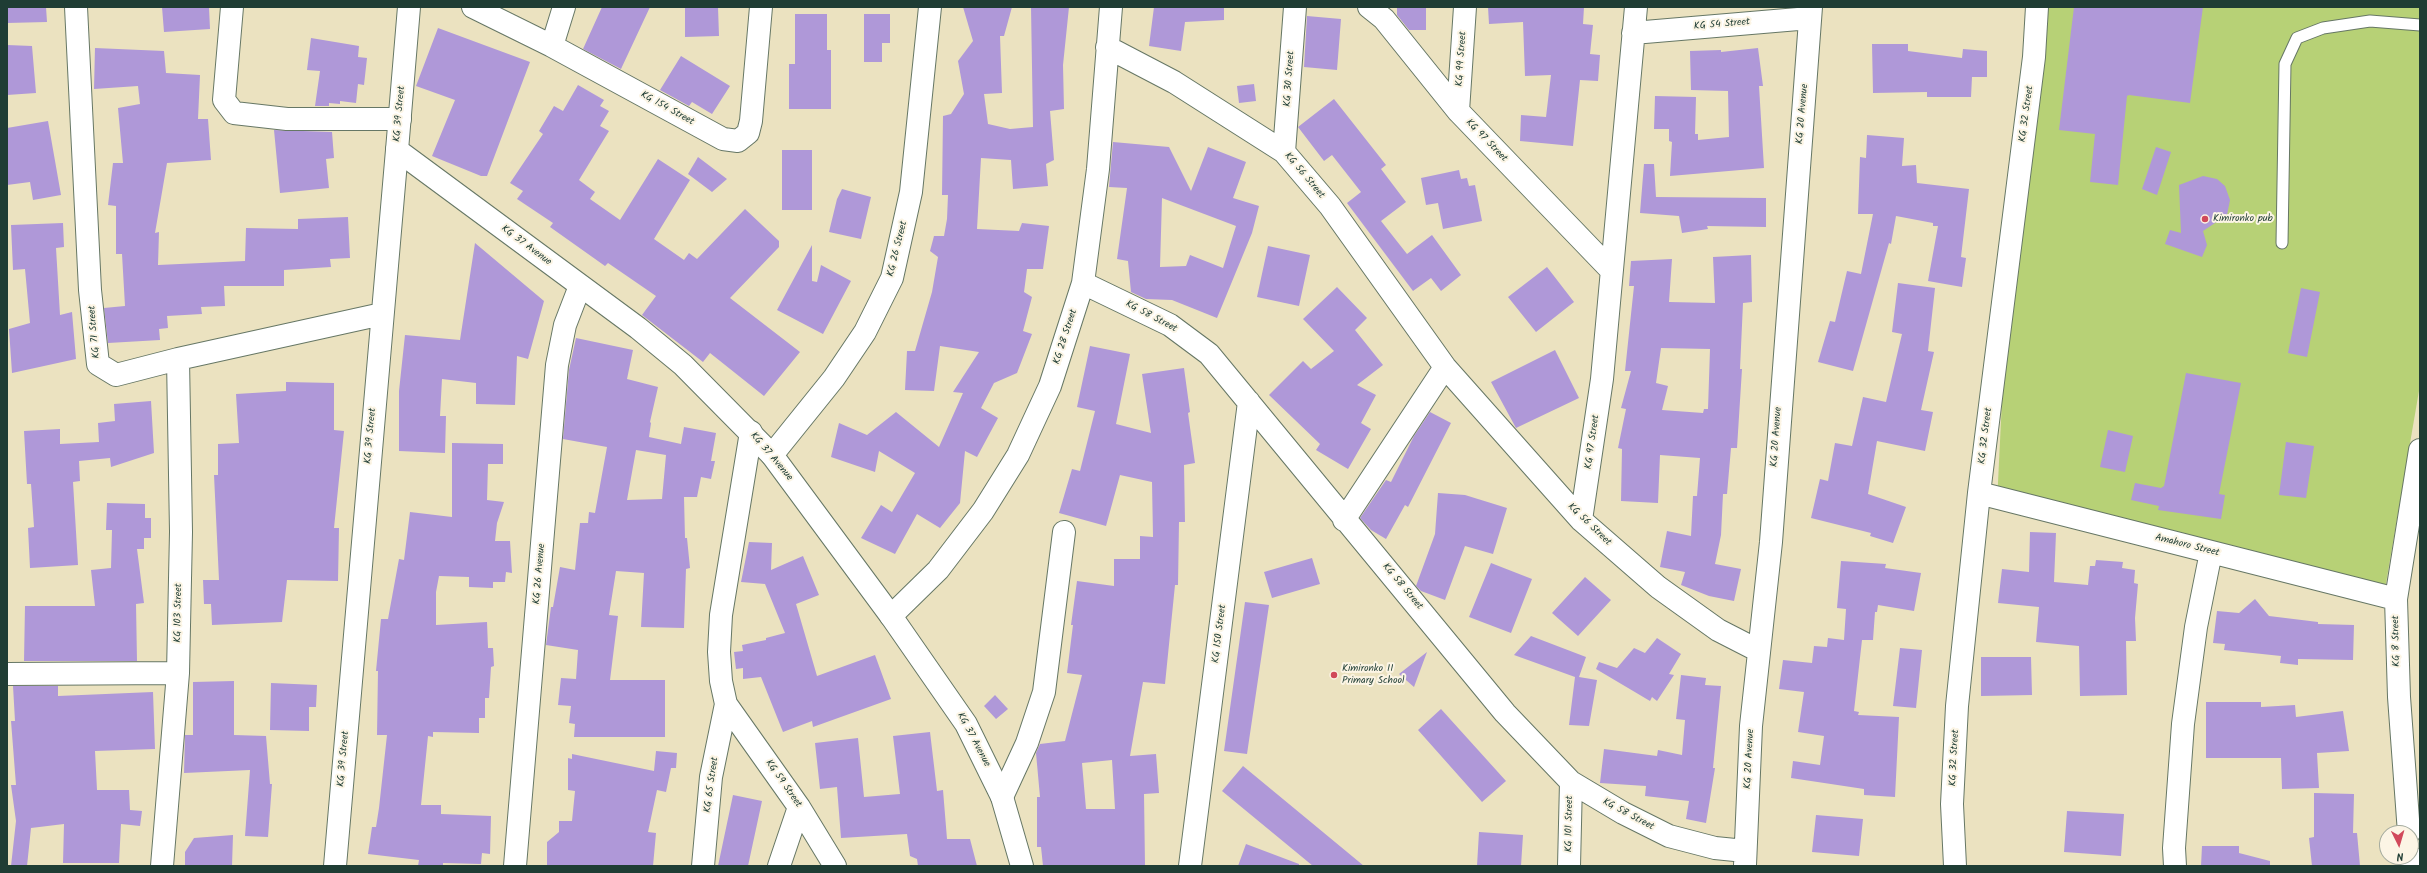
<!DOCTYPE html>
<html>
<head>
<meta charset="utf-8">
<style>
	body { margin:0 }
	#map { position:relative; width:2427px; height:873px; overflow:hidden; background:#ebe2c0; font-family:Kalam,sans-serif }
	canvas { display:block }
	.frame { position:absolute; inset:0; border:8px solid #1f3d34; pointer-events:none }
	.north { position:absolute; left:2379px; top:825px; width:40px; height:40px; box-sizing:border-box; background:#fcf5e5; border:1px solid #a4ab9e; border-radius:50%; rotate:175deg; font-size:11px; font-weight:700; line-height:16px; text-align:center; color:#1f3d34 }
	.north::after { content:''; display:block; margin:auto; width:14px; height:18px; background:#d1495b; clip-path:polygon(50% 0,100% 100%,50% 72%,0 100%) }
</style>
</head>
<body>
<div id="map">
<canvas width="2427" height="873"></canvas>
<div class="frame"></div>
<div class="north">N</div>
</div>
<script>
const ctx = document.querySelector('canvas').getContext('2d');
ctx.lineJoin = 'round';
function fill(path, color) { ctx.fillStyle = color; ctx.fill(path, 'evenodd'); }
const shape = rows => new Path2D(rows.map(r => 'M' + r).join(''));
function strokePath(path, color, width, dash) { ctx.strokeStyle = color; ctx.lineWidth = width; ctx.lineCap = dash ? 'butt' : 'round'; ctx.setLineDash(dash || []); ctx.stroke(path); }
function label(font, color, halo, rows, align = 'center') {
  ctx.font = font + ' Kalam,sans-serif'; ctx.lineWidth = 4; ctx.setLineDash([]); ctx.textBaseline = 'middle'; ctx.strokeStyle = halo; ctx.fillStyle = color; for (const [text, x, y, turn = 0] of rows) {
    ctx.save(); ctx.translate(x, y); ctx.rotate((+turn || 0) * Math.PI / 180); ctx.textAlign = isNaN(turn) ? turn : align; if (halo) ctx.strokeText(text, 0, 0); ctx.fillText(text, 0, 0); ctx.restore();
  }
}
const green = shape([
	[2047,7,2420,7,2420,385,2385,589,1997,503,2006,318]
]);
const building = shape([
	[7,7,46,7,47,22,7,23],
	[162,7,209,7,210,29,164,32],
	[602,7,650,7,621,69,583,49],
	[685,7,718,7,719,36,685,37],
	[963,7,1012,7,1004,36,1000,36,1002,93,984,94,988,124,1010,129,1033,127,1031,7,1069,7,1063,65,1064,109,1050,111,1054,160,1046,164,1048,186,1013,189,1011,160,981,158,977,229,1019,231,1022,223,1049,226,1043,269,1027,269,1024,292,1032,297,1023,331,1032,334,1017,373,994,383,981,408,998,418,977,457,965,451,960,503,940,528,917,514,895,554,861,538,881,505,892,512,915,473,879,451,875,472,831,457,839,423,867,435,896,412,939,447,963,393,953,392,979,352,940,346,934,391,905,390,907,351,915,351,932,292,938,257,930,251,934,236,944,236,947,219,948,195,942,195,943,116,951,114,964,94,958,61,973,41],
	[1154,7,1224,7,1224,20,1185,22,1181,51,1149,46],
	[1397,7,1426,7,1426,30,1409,30,1397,15],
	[1488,7,1584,7,1583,24,1593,25,1590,54,1600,55,1598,81,1580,80,1573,146,1520,141,1521,115,1546,117,1551,75,1525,76,1523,22,1489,24],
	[2074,7,2203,7,2190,103,2129,95,2127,96,2118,185,2090,182,2095,134,2059,130],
	[795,14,827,14,827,50,831,50,831,109,789,109,789,64,795,64],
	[864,14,890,14,890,43,882,43,882,62,864,62],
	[1307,16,1341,19,1337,70,1304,67],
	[438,28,530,62,487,176,481,176,432,156,455,100,416,86],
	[311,38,359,46,358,57,367,58,364,85,358,84,356,103,340,101,340,104,329,103,329,106,315,106,320,71,307,70],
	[1872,44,1908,44,1908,51,1962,58,1963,49,1987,51,1987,77,1972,77,1971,97,1927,97,1927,92,1873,93],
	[7,45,32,46,36,93,7,95],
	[95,48,164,51,166,73,200,75,198,119,208,119,211,160,167,163,155,233,159,232,158,265,245,261,246,228,298,229,298,219,348,217,350,258,330,259,331,267,284,270,284,286,224,286,225,306,201,307,202,314,167,316,168,328,159,329,160,340,108,343,104,308,125,306,122,254,116,254,116,206,108,205,113,163,123,163,118,108,140,104,138,86,94,89],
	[1758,48,1763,86,1759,86,1764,168,1670,176,1672,142,1669,141,1669,129,1654,129,1655,96,1696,97,1695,134,1698,134,1698,140,1729,137,1728,91,1691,90,1690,51,1721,50,1721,52],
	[681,56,730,86,712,114,692,102,689,106,660,90],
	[1254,84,1256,101,1239,103,1237,86],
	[578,85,604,100,600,106,609,111,600,126,609,131,579,180,595,192,590,199,620,220,658,159,690,180,654,239,684,260,689,253,697,259,745,209,779,241,779,247,730,298,800,352,764,396,710,353,703,362,642,315,656,296,608,263,605,266,550,227,553,223,517,199,523,191,510,183,543,134,539,131,554,106,563,111],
	[1334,99,1386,165,1381,169,1406,202,1381,221,1407,254,1432,235,1461,275,1441,291,1431,278,1413,291,1347,203,1361,192,1332,155,1324,161,1298,127],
	[48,121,61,195,33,200,30,182,7,185,7,128],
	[274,130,332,132,334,158,326,159,329,188,280,193],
	[1867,135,1904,138,1902,166,1916,165,1917,183,1969,189,1961,257,1966,258,1962,287,1928,281,1938,226,1933,226,1933,223,1896,216,1891,244,1889,243,1853,371,1818,362,1830,321,1835,322,1847,271,1861,274,1873,214,1858,214,1860,157,1866,158],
	[1113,142,1169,147,1191,191,1208,147,1246,162,1233,198,1259,206,1252,233,1217,318,1172,300,1146,299,1131,292,1128,261,1117,259,1127,188,1109,187],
	[1162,198,1236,226,1223,268,1190,255,1186,266,1160,267],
	[2156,147,2171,152,2157,195,2142,189],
	[782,150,812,150,812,210,782,210],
	[698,157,727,179,712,192,688,174],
	[1644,164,1654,164,1656,197,1766,198,1766,227,1707,226,1708,229,1682,233,1679,216,1640,213],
	[1459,170,1461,179,1467,178,1469,186,1475,185,1482,221,1443,229,1438,203,1426,205,1421,178],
	[2203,176,2217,179,2225,186,2230,200,2227,215,2203,231,2207,245,2202,257,2165,244,2170,230,2181,233,2179,185],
	[842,189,871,197,861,239,829,232,837,199],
	[63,223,64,247,56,248,60,315,72,312,76,359,12,373,9,329,30,323,25,269,13,270,11,225],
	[475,243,544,301,528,359,517,356,515,405,476,404,476,383,442,379,440,416,446,416,445,453,399,451,399,391,405,335,460,340],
	[812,245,812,281,817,282,821,265,851,281,823,334,777,310],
	[1268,246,1310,255,1299,306,1257,297],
	[1751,255,1752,302,1743,303,1740,369,1742,369,1737,448,1731,448,1727,494,1723,494,1721,535,1715,564,1741,569,1734,601,1709,596,1681,585,1685,572,1660,567,1667,531,1691,536,1693,496,1697,496,1700,458,1660,455,1658,503,1621,501,1622,449,1618,448,1626,409,1621,408,1631,371,1625,371,1634,286,1629,286,1631,261,1672,259,1669,302,1715,303,1713,257],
	[1661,348,1710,349,1708,409,1704,409,1703,413,1662,410,1668,386,1656,383],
	[1547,267,1574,302,1536,332,1508,297],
	[1898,283,1935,288,1928,351,1934,352,1921,410,1933,412,1925,451,1877,441,1868,494,1906,507,1893,543,1870,536,1871,533,1811,518,1820,479,1828,481,1835,443,1852,446,1863,397,1886,402,1902,334,1892,332],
	[1337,287,1367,318,1355,330,1383,365,1357,385,1376,395,1361,423,1371,429,1348,469,1316,450,1320,444,1269,395,1303,361,1311,369,1334,351,1303,319],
	[2301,288,2320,292,2307,357,2288,353],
	[576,338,633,350,627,379,658,387,650,422,651,423,649,437,681,444,684,427,716,433,711,461,715,461,711,479,701,477,697,497,684,497,685,538,687,538,690,568,686,569,684,628,641,627,644,573,616,571,609,615,618,616,610,680,665,680,665,737,574,737,575,724,569,723,571,706,558,705,561,678,576,679,578,650,546,645,551,607,553,607,560,567,575,570,580,523,588,523,589,512,595,513,607,447,563,439,569,370],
	[636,450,666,455,662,499,627,500],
	[1090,346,1130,354,1116,424,1151,433,1142,374,1184,368,1190,412,1188,413,1195,463,1184,465,1185,522,1179,522,1178,585,1175,585,1165,684,1143,682,1130,756,1156,754,1159,793,1144,794,1145,866,1043,866,1041,847,1037,847,1037,797,1040,797,1036,753,1040,744,1065,741,1082,675,1067,673,1073,625,1071,625,1077,581,1114,586,1114,559,1140,559,1140,536,1153,537,1152,482,1120,475,1106,526,1059,513,1072,469,1080,471,1095,411,1077,407],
	[1112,760,1115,809,1086,809,1082,763],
	[1555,350,1579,398,1516,428,1491,382],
	[2186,373,2241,383,2219,494,2225,495,2221,519,2158,510,2159,506,2131,500,2135,483,2161,488,2164,486],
	[286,382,334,383,334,430,344,431,334,528,339,528,338,581,287,580,282,622,212,625,211,604,204,604,203,580,219,580,214,475,218,475,218,444,239,443,236,394,286,391],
	[151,401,154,453,111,467,110,458,79,461,80,481,73,482,78,565,30,568,28,528,34,527,31,484,27,484,24,431,60,429,60,444,99,442,98,423,115,421,114,404],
	[1430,412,1451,423,1408,507,1405,505,1386,539,1371,530,1360,518,1386,480,1391,482,1414,436],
	[2108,430,2133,436,2125,472,2100,467],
	[2286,442,2314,446,2306,498,2279,495],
	[452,443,503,444,503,464,488,464,487,500,504,502,497,523,495,541,510,541,512,573,506,572,505,582,493,582,493,588,469,587,469,577,439,576,436,592,436,625,487,622,488,648,493,648,494,666,491,667,489,698,485,698,485,718,479,718,479,733,433,732,433,737,428,736,421,805,441,805,441,814,491,816,490,854,482,853,481,864,443,863,443,866,418,866,419,860,368,854,372,827,376,827,379,808,387,735,377,735,378,671,376,671,381,619,388,619,399,559,404,560,410,512,452,517],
	[1438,493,1465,495,1507,508,1493,554,1465,546,1445,600,1421,591,1416,586,1435,534],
	[107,503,145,504,145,518,151,518,151,538,144,538,144,549,137,549,144,603,136,604,137,661,24,661,25,606,95,606,91,570,111,568,112,530,106,530],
	[2030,532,2056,533,2054,582,2088,585,2090,566,2095,566,2096,560,2123,562,2122,568,2135,570,2134,583,2138,584,2135,618,2136,641,2126,641,2127,695,2080,696,2079,646,2036,642,2039,607,1998,603,2002,569,2029,572],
	[749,542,772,543,771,570,803,556,819,595,796,604,817,676,875,655,891,699,813,727,812,721,783,732,761,677,743,679,743,668,736,669,734,652,743,651,742,645,766,640,766,638,785,633,765,584,741,582],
	[1312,558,1320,584,1272,598,1264,572],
	[1841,561,1886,564,1885,568,1921,573,1914,611,1878,605,1877,612,1875,612,1873,640,1862,640,1854,711,1859,712,1858,715,1899,717,1895,797,1864,795,1864,789,1791,778,1793,761,1820,765,1824,736,1798,732,1804,692,1779,689,1783,660,1812,663,1814,646,1827,647,1828,638,1844,640,1846,609,1837,608],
	[1491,563,1532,579,1511,633,1469,617],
	[1585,577,1611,600,1578,636,1552,613],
	[2255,599,2269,616,2318,622,2318,624,2354,625,2353,660,2298,659,2298,665,2280,663,2281,656,2224,650,2225,644,2213,643,2217,611,2239,613],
	[1245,602,1269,605,1247,754,1224,751],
	[1531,636,1586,657,1579,677,1597,680,1589,726,1569,725,1575,677,1514,655],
	[1657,638,1681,654,1669,674,1674,675,1657,701,1652,697,1650,701,1596,669,1599,662,1617,668,1634,648,1645,653],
	[1900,648,1922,650,1916,708,1893,706],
	[1427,652,1414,687,1399,674],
	[1981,657,2031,657,2032,695,1981,696],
	[1681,675,1706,678,1705,685,1721,686,1713,768,1715,768,1706,823,1686,819,1689,801,1645,796,1646,786,1600,783,1604,749,1657,756,1658,750,1682,755,1685,720,1676,719],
	[234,681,234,735,266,736,270,784,272,784,268,837,245,836,250,770,184,773,185,735,193,735,193,682],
	[271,683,317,685,316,707,309,707,309,731,270,730],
	[13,686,58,686,58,696,153,692,155,749,95,751,97,790,129,790,130,810,142,811,140,826,121,824,119,863,63,863,64,824,31,828,27,866,11,866,16,821,11,785,16,785,11,721,15,721],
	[995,695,1008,709,996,719,984,706],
	[2206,702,2261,702,2261,707,2295,705,2296,717,2343,711,2349,751,2317,753,2319,788,2282,789,2281,758,2206,758],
	[1441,709,1506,781,1482,802,1418,730],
	[930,732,937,791,943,790,947,839,970,839,977,866,918,866,917,859,910,856,907,834,841,838,837,787,820,789,815,743,858,738,864,797,900,794,893,736],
	[656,751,677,753,676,768,671,768,666,792,657,790,648,832,656,833,653,866,547,866,547,842,559,832,559,821,572,821,575,791,568,790,568,758,572,759,572,754,654,771],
	[1243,766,1364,866,1313,866,1222,791],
	[2314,793,2354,794,2353,833,2357,833,2360,866,2312,866,2309,838,2314,837],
	[733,795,762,801,748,866,718,866],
	[2067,811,2124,814,2121,856,2064,852],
	[1816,815,1863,819,1859,856,1812,852],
	[1479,832,1523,835,1521,866,1477,866],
	[233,835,232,866,185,866,185,852,194,838],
	[1246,844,1299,864,1299,866,1238,866],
	[2202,846,2239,846,2239,853,2270,861,2270,866,2201,866]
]);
const service = shape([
	[2282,243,2285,64,2297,38,2323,28,2370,21,2420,25]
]);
const minor = shape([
	[76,7,90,290,98,364,116,375,178,359,382,314],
	[232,7,224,100,234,113,287,119,400,119],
	[473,7,552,46,723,139,738,141,748,133,751,121,761,7],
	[1369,7,1384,19,1458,111,1610,269],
	[1633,33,1810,18],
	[552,46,564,7],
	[1107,47,1174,82,1284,152,1330,206,1445,367,1581,520,1658,587,1718,630,1759,651],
	[1458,111,1465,7],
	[1284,152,1295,7],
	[1083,283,1170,325,1209,354,1505,713,1571,782,1623,813,1669,836,1715,848,1745,851],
	[751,432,721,615,719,652,721,681,726,704,799,807,835,866],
	[772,455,834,378,865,332,892,278,911,192,930,7],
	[1979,493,2396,599],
	[1344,520,1445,367],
	[1581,520,1602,379,1636,7],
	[891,616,938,570,983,511,1018,455,1050,386,1083,283,1098,169,1111,7],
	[7,674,178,673],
	[1002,797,1027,743,1044,692,1064,532],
	[2409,833,2399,697,2396,599,2420,450],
	[2411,857,2411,866],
	[1745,865,1751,726,1771,542,1811,7],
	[162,866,178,673,181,532,178,359],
	[335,866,397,150],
	[515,866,557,365,565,325,580,286],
	[703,866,711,777,726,704],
	[779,866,799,807],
	[1190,866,1249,402],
	[1569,866,1571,782],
	[1955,866,1952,804,1957,706,1979,493,2034,57,2037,7],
	[2175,866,2174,848,2183,724,2196,627,2211,552]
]);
const tertiary = shape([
	[409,7,397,150,638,328,683,365,772,455,891,616,966,724,1002,797,1022,866]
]);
const markers = [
	[2205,219,4,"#d1495b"],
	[1334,675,4,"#d1495b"]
];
const streetNames = [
	["KG 54 Street",1722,25,-5],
	["KG 99 Street",1462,59,-86],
	["KG 30 Street",1290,79,-86],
	["KG 154 Street",667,109,29],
	["KG 39 Street",400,114,-85],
	["KG 20 Avenue",1803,114,-85],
	["KG 32 Street",2027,114,-82],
	["KG 97 Street",1486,141,46],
	["KG 56 Street",1304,176,50],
	["KG 37 Avenue",526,246,37],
	["KG 26 Street",898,249,-76],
	["KG 58 Street",1151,317,28],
	["KG 71 Street",95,332,-95],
	["KG 28 Street",1066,337,-72],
	["KG 39 Street",371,436,-85],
	["KG 32 Street",1986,436,-83],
	["KG 20 Avenue",1777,437,-86],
	["KG 97 Street",1593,442,-82],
	["KG 37 Avenue",771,457,50],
	["KG 56 Street",1589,525,44],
	["Amahoro Street",2187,546,14],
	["KG 26 Avenue",540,574,-85],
	["KG 58 Street",1402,587,50],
	["KG 103 Street",179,613,-89],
	["KG 150 Street",1220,634,-83],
	["KG 8 Street",2397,641,-91],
	["KG 37 Avenue",973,740,62],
	["KG 32 Street",1955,758,-87],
	["KG 39 Street",344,759,-85],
	["KG 20 Avenue",1750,759,-87],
	["KG 59 Street",783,784,55],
	["KG 65 Street",712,785,-82],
	["KG 58 Street",1628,815,28],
	["KG 101 Street",1570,824,-89]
];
const poiNames = [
	["Kimironko pub",2213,219],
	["Kimironko II",1342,669],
	["Primary School",1342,681]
];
fill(green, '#b7d176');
fill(building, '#af98d8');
strokePath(service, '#667765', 13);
strokePath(minor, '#667765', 24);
strokePath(tertiary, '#667765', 24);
strokePath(service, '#fff', 11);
strokePath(minor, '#fff', 22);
strokePath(tertiary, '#fff', 22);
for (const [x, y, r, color] of markers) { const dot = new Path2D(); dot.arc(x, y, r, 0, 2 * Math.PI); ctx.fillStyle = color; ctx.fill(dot); strokePath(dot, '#fcf5e5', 1.5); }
label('10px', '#1f3d34', '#fcf5e5', streetNames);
label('10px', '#1f3d34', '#fcf5e5', poiNames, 'left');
</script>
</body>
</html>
